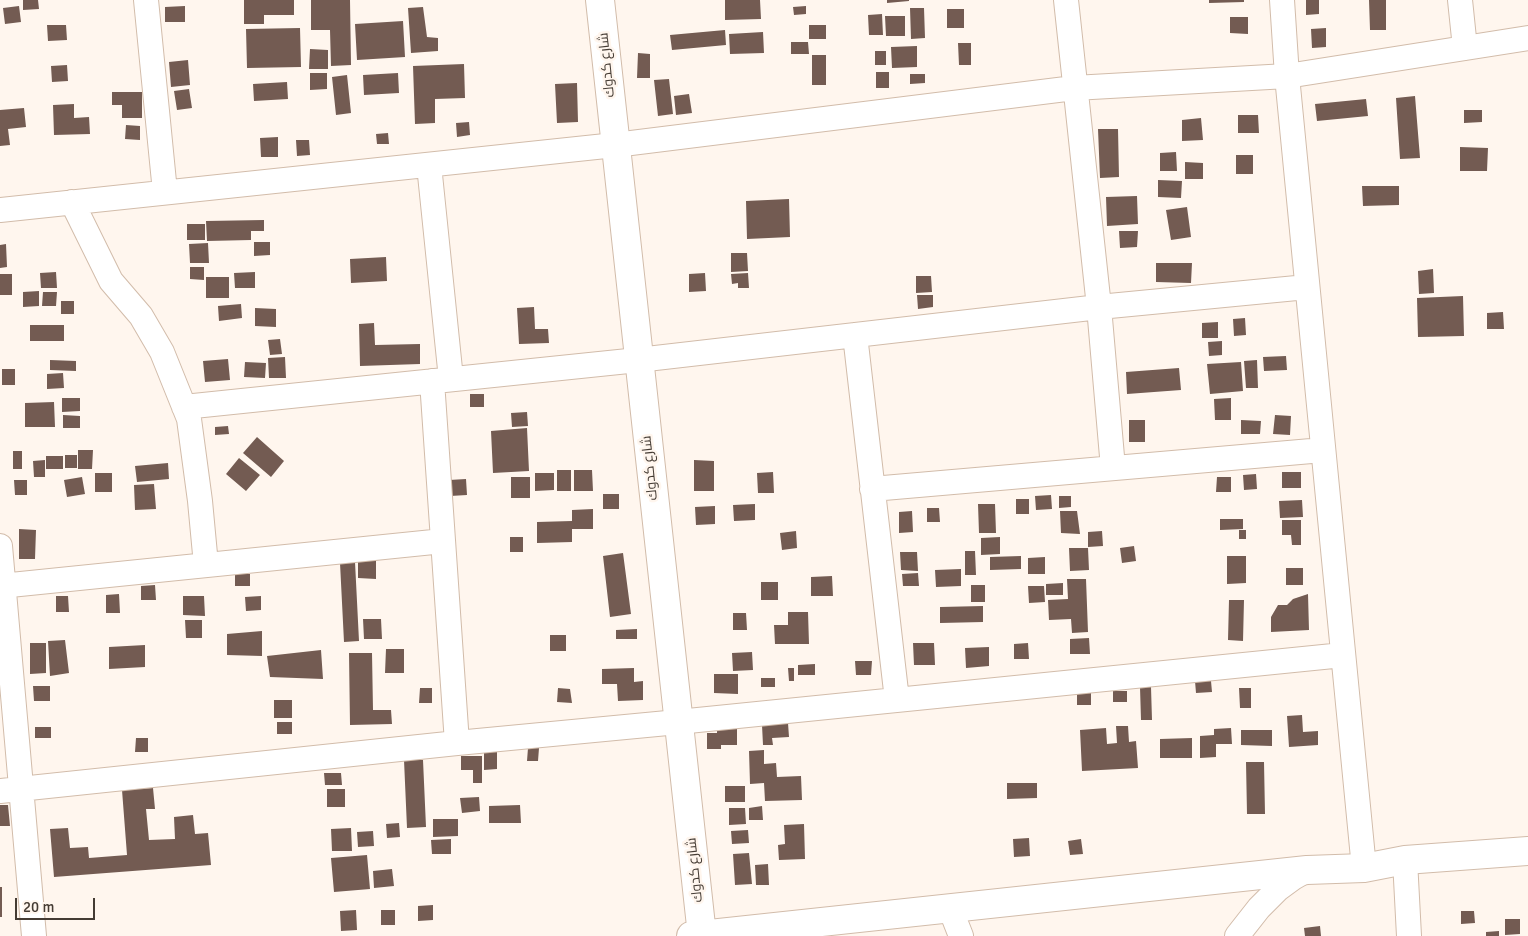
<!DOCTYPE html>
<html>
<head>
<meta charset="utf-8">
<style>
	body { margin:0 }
	#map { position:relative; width:1528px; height:936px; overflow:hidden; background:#fff6ee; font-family:Signika,sans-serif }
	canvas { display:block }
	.scale { position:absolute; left:15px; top:898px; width:80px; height:22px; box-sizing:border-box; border:2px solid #443b33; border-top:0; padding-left:6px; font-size:15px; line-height:18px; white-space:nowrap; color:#443b33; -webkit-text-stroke:4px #fff6ee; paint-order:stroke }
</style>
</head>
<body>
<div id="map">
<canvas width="1528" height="936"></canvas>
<div class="scale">20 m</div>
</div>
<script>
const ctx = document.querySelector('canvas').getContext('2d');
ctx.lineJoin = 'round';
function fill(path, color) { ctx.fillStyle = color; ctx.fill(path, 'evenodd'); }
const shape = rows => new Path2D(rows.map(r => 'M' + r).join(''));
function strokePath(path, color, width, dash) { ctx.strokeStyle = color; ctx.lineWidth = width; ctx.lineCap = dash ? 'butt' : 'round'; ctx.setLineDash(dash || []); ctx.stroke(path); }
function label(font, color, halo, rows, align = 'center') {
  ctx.font = font + ' Signika,Cairo,sans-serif'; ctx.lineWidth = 5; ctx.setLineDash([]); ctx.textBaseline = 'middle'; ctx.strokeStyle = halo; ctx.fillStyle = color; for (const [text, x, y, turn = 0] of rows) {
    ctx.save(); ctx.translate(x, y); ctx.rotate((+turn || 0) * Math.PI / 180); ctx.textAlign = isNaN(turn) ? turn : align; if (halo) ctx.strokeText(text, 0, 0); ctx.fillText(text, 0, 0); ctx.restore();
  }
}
const building = shape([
	[23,0,38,0,39,9,23,10],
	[244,0,294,0,294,15,264,15,264,24,244,24],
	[311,0,350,0,351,65,331,66,330,30,311,30],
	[725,0,760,0,761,19,725,20],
	[887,0,909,0,909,1,887,3],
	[1209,0,1244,0,1244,2,1209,3],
	[1306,0,1319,0,1319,14,1306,15],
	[1369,0,1386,0,1386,30,1370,30],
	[19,6,21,22,5,24,3,8],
	[185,6,185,22,165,22,165,7],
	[806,6,806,14,794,15,793,7],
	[423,7,427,37,438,38,438,51,411,53,408,8],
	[910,8,924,8,925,38,911,39],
	[947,9,964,9,964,28,947,28],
	[882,14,883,35,869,35,868,15],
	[885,16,905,16,905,36,886,36],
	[1230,17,1248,17,1248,34,1230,33],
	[403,21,405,57,357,60,355,24],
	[47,25,66,25,67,40,48,41],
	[809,25,826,25,826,39,809,39],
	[300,28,301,67,247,68,246,29],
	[1326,28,1326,47,1312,48,1311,29],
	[725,30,726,45,672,50,670,35],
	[763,32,764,53,730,54,729,34],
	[791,42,808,42,809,54,791,54],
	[958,43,971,43,971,65,959,65],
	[917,46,917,67,892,68,891,47],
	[310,49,328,50,328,69,309,69],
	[875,51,886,51,886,65,875,65],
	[638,53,650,54,650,78,637,78],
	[812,55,826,55,826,85,812,85],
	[188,60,190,85,171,87,169,62],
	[464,64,465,98,435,99,435,123,415,124,413,66],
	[67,65,68,81,52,82,51,66],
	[876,72,889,72,889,88,876,88],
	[310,73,327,73,327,89,310,90],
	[398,73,399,93,364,95,363,75],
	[910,74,925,74,925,83,910,84],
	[347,75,351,113,336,115,332,77],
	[669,79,673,114,658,116,654,80],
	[287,82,288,99,254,101,253,84],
	[577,83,578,122,557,123,555,84],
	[189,89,192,108,177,110,174,91],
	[112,92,142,92,142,118,122,118,122,105,112,105],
	[689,94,692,113,676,115,674,96],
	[1415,96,1420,158,1400,159,1396,98],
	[1366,99,1368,116,1317,121,1315,104],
	[74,104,74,118,89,117,90,134,54,135,53,105],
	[24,108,26,127,8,129,10,145,0,146,0,110],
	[1464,110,1482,110,1482,122,1464,123],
	[1238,115,1258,115,1259,133,1238,133],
	[1201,118,1203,140,1182,141,1182,120],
	[469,122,470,135,457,137,456,123],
	[126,125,140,126,140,140,125,139],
	[1098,129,1118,129,1119,177,1100,178],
	[388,133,389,144,377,144,376,134],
	[278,137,278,157,261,157,260,138],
	[296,140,309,140,310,155,297,156],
	[1460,147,1488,148,1487,171,1460,171],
	[1176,152,1177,171,1160,171,1160,153],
	[1236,155,1253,155,1253,174,1236,174],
	[1185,162,1203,163,1203,179,1185,179],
	[1158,180,1182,181,1181,198,1158,197],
	[1362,186,1399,186,1399,205,1363,206],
	[1137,196,1138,224,1107,226,1106,197],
	[789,199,790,237,747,239,746,201],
	[1187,207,1191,237,1171,240,1166,210],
	[264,220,264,231,251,231,251,240,207,241,206,221],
	[187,224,205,224,205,240,187,240],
	[1119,231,1138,231,1137,247,1120,248],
	[254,242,270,242,270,255,254,256],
	[208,243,209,263,190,263,189,244],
	[6,244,7,267,0,268,0,245],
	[731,253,747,253,748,271,731,272],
	[386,257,387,281,351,283,350,259],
	[1156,263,1192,263,1191,283,1156,282],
	[190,267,204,267,204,280,190,279],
	[1433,269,1434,293,1419,294,1418,271],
	[56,272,57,288,41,288,40,273],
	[255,272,255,288,235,288,234,273],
	[705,273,706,291,689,292,689,274],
	[748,273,749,288,738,288,738,283,732,284,731,274],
	[0,274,12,274,12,295,0,295],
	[916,276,931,276,932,292,916,293],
	[206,277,229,277,229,298,206,298],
	[39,291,39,306,23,307,23,292],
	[43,292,57,292,56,306,42,306],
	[917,295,933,295,933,307,918,309],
	[1463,296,1464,336,1418,337,1417,298],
	[61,301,74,301,74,314,61,314],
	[241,304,242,318,219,321,218,306],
	[534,307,535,329,548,329,549,343,519,344,517,308],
	[255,308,276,309,276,327,255,326],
	[1503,312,1504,329,1487,329,1487,313],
	[1245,318,1246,335,1234,336,1233,319],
	[1218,322,1218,338,1202,338,1202,323],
	[374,323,375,345,420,344,420,364,360,366,359,324],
	[30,325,64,325,64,341,30,341],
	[280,339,282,354,270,355,268,340],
	[1222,341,1222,355,1209,356,1208,342],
	[1286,356,1287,370,1264,371,1263,357],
	[285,357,286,378,269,378,268,358],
	[228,359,230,380,205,382,203,361],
	[50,360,76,361,76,371,50,370],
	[1257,360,1258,388,1246,388,1244,361],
	[245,362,266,363,265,378,244,377],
	[1241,362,1243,391,1210,394,1207,364],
	[1179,368,1181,390,1127,394,1126,372],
	[2,369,15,369,15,385,2,385],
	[63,373,64,388,47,389,47,374],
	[470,394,484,394,484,407,470,407],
	[62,398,80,398,80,411,62,412],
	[1231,398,1231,420,1215,420,1214,399],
	[54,402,55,427,25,427,25,403],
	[527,412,528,426,512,427,511,413],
	[63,415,80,416,80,428,63,428],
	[1275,415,1291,416,1290,435,1273,434],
	[1129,420,1145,420,1145,442,1129,442],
	[1241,420,1261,421,1260,434,1241,434],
	[228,426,229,434,215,435,215,427],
	[527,428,529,471,493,473,491,431],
	[257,437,284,461,271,477,243,453],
	[78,450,93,450,92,469,78,469],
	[13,451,22,451,22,469,13,469],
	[65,455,77,455,77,468,65,468],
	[46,456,63,456,63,469,46,469],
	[239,458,260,475,246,491,226,474],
	[45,460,45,477,34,477,33,461],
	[694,460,714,461,714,491,694,491],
	[168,463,169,479,137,482,135,466],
	[557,470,571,470,571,491,557,491],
	[574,470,592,470,593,491,574,491],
	[773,472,774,493,758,493,757,473],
	[1282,472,1301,472,1301,488,1282,488],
	[95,473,112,473,112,492,95,492],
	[535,473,554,473,554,490,535,491],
	[1256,474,1257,489,1244,490,1243,475],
	[82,477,85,494,67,497,64,480],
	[511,477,530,477,530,498,511,498],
	[1217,477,1231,477,1231,492,1216,492],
	[466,479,467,495,450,496,449,480],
	[14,480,27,480,27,495,15,495],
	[154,484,156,509,135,510,134,485],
	[603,494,619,494,619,509,603,509],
	[1051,495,1052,509,1036,510,1035,496],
	[1059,496,1071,496,1071,507,1059,508],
	[1016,499,1029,499,1029,514,1016,514],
	[1302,500,1303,517,1280,518,1279,501],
	[755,504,755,520,734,521,733,505],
	[978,504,995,504,996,533,979,533],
	[715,506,715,524,696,525,695,507],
	[927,508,939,508,940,522,927,522],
	[593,509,593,529,572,529,572,542,537,543,537,522,572,521,572,510],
	[912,511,913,532,899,533,899,512],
	[1060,511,1077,511,1080,534,1061,533],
	[1220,519,1243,519,1243,529,1220,530],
	[1282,520,1301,520,1301,545,1292,545,1291,535,1282,535],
	[19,529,36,530,35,559,19,559],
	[1239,530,1246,530,1246,539,1239,539],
	[796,531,797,548,782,550,780,533],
	[1102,531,1103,546,1088,547,1088,532],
	[510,537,523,537,523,552,510,552],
	[1000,537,1000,554,981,555,981,538],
	[1134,546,1136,561,1122,563,1120,548],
	[1069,548,1088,548,1089,570,1070,571],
	[965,551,975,551,976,575,965,575],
	[900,552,917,552,918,571,901,570],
	[623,553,631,614,610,617,603,556],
	[1021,556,1021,569,990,570,990,557],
	[1227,556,1246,556,1246,583,1227,584],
	[1045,557,1045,574,1028,574,1028,558],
	[358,561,376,561,376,579,358,578],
	[355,562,359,641,344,642,340,563],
	[1286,568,1303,568,1303,585,1286,585],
	[961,569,961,586,936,587,935,570],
	[918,573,919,586,903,586,902,574],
	[235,574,250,574,250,586,235,586],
	[832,576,833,596,811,596,811,577],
	[1067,579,1086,579,1088,632,1072,633,1071,619,1049,620,1048,600,1068,599],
	[761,582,778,582,778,600,761,600],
	[1063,583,1063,595,1046,595,1046,584],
	[155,585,156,600,141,600,141,586],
	[971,585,985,585,985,602,971,602],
	[1028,586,1044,586,1045,602,1029,603],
	[119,594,120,613,106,613,106,595],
	[1308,594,1309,630,1271,632,1271,617,1278,605,1287,605,1293,599],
	[56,596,68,596,69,612,56,612],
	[183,596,204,596,205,616,183,615],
	[261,596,261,610,246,611,245,597],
	[1229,600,1244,600,1243,641,1228,640],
	[983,606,983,622,940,623,940,607],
	[788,612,808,612,809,644,775,644,774,625,788,625],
	[733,613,746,613,747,630,733,630],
	[363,619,381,619,382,639,364,639],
	[185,620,202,620,202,638,186,638],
	[637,629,637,639,616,639,616,630],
	[262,631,262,656,227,655,227,634],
	[550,635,566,635,566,651,550,651],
	[1089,638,1090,654,1070,654,1070,639],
	[65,640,69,673,50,676,48,641],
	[30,643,46,643,46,673,30,674],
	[913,643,934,643,935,665,914,665],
	[1028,643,1029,659,1014,659,1014,644],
	[145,645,145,667,109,669,109,647],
	[989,647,989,666,966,668,965,648],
	[386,649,404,649,404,673,385,673],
	[321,650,323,679,270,677,267,656],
	[752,652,753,670,733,671,732,653],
	[349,653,372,653,373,710,391,710,392,724,350,725],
	[855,661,872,661,871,675,856,675],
	[815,664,815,675,798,675,798,665],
	[634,668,634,682,643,681,643,700,618,701,617,684,602,684,602,669],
	[788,668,794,668,794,681,789,681],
	[714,674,738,674,738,694,714,693],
	[761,678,775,678,775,687,761,687],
	[1195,681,1211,681,1212,692,1196,693],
	[33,686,50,686,50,701,34,701],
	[1140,687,1151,687,1152,720,1141,720],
	[420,688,432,688,432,703,419,703],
	[558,688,570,689,572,703,557,702],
	[1239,688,1251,688,1251,708,1240,708],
	[1113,691,1127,691,1127,702,1113,702],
	[1077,693,1091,693,1091,705,1077,705],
	[274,700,292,700,292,718,274,718],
	[1302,715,1303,732,1318,731,1318,745,1289,747,1287,716],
	[277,722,292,722,292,734,277,734],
	[788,723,789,737,772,738,773,745,763,745,762,725],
	[1116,726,1128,726,1129,742,1136,741,1138,768,1082,771,1080,730,1106,728,1107,744,1117,743],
	[35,727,51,727,51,738,35,738],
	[717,727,737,727,737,745,721,745,721,749,707,749,707,733,717,733],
	[1231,728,1232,744,1216,744,1216,757,1200,758,1200,736,1214,735,1214,729],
	[1241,730,1272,730,1272,746,1241,745],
	[136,738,148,738,148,752,135,752],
	[1192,738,1192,758,1160,758,1160,739],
	[528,748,539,748,538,761,527,761],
	[764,750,764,764,776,763,777,777,801,776,802,800,765,801,764,783,750,784,749,751],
	[484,752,497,752,497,769,484,770],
	[461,756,482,756,482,783,473,783,473,770,461,770],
	[404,760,423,760,426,827,407,828],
	[1246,762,1264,762,1265,814,1247,814],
	[324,773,341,773,342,785,325,785],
	[1007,783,1037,783,1037,798,1007,799],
	[725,786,745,786,745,802,725,802],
	[153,788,155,809,146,809,149,840,175,839,174,817,193,815,195,834,208,833,211,865,54,877,50,829,68,828,70,848,88,847,89,858,127,855,122,790],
	[327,789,345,789,345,807,327,807],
	[479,797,480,811,462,813,460,798],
	[0,805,8,805,10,826,0,826],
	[520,805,521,823,489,823,489,806],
	[762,806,763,820,749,820,749,808],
	[729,808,745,808,746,824,729,825],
	[433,819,458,819,458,836,433,837],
	[399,823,400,837,387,838,386,824],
	[804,824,805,859,779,860,778,845,785,844,784,825],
	[351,828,352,851,332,851,331,829],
	[748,830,749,843,732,844,731,831],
	[373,831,374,846,358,847,357,832],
	[1029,838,1030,856,1014,857,1013,839],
	[451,839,451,854,432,854,431,840],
	[1081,839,1083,854,1070,855,1068,841],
	[749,853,752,884,735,885,733,854],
	[367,855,370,889,334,892,331,858],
	[768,864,769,885,756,885,755,865],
	[392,869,394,886,374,888,373,871],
	[0,887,2,887,2,917,0,917],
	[433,905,433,920,418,921,418,906],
	[356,910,357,930,341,931,340,911],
	[381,910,395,910,395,925,381,925],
	[1461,911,1474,911,1475,923,1461,924],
	[1505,919,1520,919,1520,934,1505,935],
	[1320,926,1321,936,1305,936,1304,928],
	[1499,931,1499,936,1486,936,1486,932]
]);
const minor = shape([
	[146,0,165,192],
	[1066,0,1099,307,1113,468],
	[1282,0,1287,76,1364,868],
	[1460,0,1465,48],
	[429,165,451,379],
	[72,202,111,281,141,316,162,352,189,419,200,501,206,565],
	[0,210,615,145,1074,88,1287,76,1528,38],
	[855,335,897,700],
	[432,381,457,743],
	[184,407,638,360,1099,307,1307,287],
	[872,489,1323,450],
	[0,546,34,936],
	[0,586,443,541],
	[0,791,457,743,678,722,1343,655],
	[1405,860,1409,936],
	[950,908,961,936],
	[1237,936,1259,908,1278,889,1293,878,1307,870]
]);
const tertiary = shape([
	[600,0,702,935],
	[691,936,1307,870,1364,868,1405,860,1528,851]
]);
const streetNames = [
	["شارع كدوك",607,65,-96],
	["شارع كدوك",650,468,-96],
	["شارع كدوك",695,870,-96]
];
fill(building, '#735b52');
strokePath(minor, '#d2bcaa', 26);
strokePath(tertiary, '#d2bcaa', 30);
strokePath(minor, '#fff', 24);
strokePath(tertiary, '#fff', 28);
label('14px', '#443b33', '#fff6ee', streetNames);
</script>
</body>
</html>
